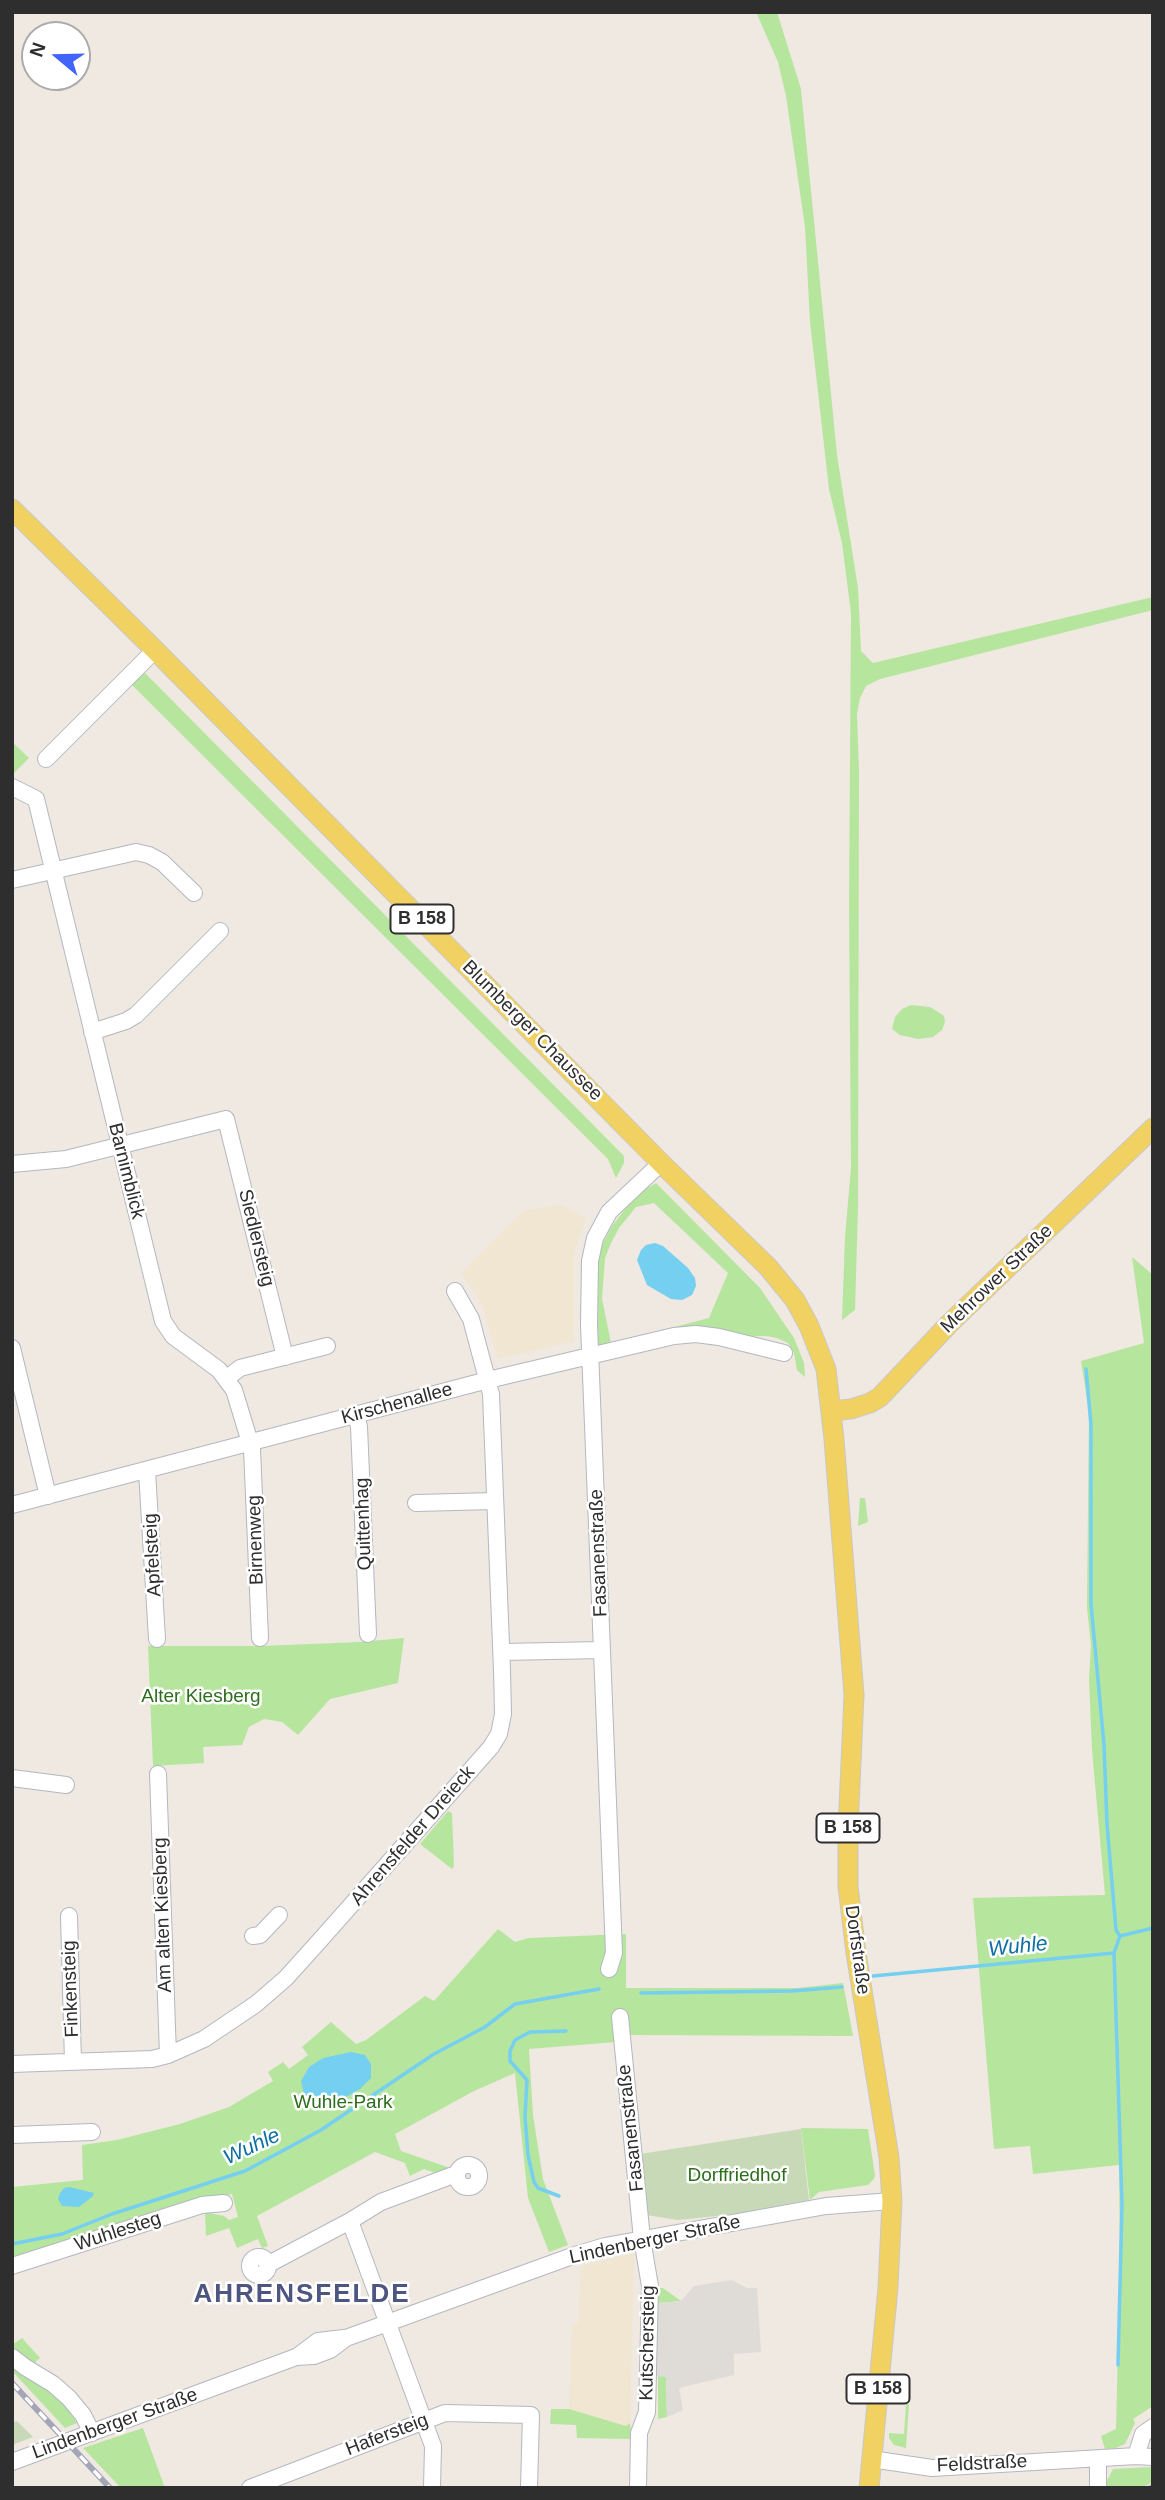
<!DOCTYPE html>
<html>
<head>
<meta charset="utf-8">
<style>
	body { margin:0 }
	#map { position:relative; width:1165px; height:2500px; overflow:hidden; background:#efe9e1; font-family:Arial,sans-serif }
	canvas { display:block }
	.frame { position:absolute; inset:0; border:14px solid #2e2e2e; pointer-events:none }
	.north { position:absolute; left:21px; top:21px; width:70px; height:70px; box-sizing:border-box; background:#fff; border:2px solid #ababab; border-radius:50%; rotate:289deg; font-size:19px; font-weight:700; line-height:28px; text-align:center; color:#2e2e2e }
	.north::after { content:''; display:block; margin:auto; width:24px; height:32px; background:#4264fb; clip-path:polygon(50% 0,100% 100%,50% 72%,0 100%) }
</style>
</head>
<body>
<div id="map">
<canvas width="1165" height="2500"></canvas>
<div class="frame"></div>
<div class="north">N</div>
</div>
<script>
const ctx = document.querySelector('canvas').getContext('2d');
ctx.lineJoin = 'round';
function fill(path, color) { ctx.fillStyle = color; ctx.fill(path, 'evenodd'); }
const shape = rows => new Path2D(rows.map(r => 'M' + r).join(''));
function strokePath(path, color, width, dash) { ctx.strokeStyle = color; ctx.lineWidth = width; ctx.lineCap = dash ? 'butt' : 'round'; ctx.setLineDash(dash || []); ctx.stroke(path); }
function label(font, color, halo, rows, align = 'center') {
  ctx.font = font + ' Arial,sans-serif'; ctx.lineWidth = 5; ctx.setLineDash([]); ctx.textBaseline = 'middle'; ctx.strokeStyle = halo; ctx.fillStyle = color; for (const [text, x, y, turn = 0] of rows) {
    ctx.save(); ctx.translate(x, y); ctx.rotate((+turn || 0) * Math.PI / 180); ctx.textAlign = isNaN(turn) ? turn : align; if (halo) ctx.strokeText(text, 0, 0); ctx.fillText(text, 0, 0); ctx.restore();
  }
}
const education = shape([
	[561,1205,586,1219,574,1252,574,1341,498,1359,483,1308,476,1294,461,1274,523,1211],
	[634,2253,630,2423,626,2426,569,2409,572,2324,578,2323,581,2266]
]);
const green = shape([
	[756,12,777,12,801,89,837,455,858,588,861,651,873,663,1153,597,1153,610,880,679,866,686,860,698,857,714,859,771,858,1208,855,1310,842,1320,845,1237,851,1168,849,906,851,613,842,543,829,489,810,322,805,227,786,96,778,62],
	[145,673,624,1156,624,1163,616,1178,608,1159,131,684],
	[12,742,29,758,13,774,12,774],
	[911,1005,930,1007,944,1016,945,1022,942,1030,933,1037,918,1039,900,1035,892,1029,895,1017,902,1009],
	[656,1183,760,1288,794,1338,804,1363,805,1377,797,1370,794,1353,788,1343,777,1338,766,1336,624,1340,709,1318,728,1273,654,1203,636,1207,619,1228,611,1243,605,1258,602,1299,611,1343,597,1347,594,1342,598,1257,602,1245,612,1226,629,1204,644,1190],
	[1132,1257,1153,1275,1153,2406,1133,2419,1135,2423,1125,2444,1116,2448,1105,2449,1101,2436,1116,2429,1120,2267,1119,2165,1033,2174,1030,2146,994,2149,973,1898,1105,1895,1092,1750,1089,1679,1091,1645,1087,1608,1089,1412,1081,1361,1144,1343],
	[860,1498,865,1498,868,1522,858,1526],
	[404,1638,398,1683,330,1699,298,1735,282,1722,264,1719,249,1727,242,1745,203,1747,204,1763,153,1766,148,1646,262,1646,359,1642],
	[448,1811,452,1813,454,1866,452,1869,420,1844],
	[498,1929,515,1942,529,1938,626,1934,626,1988,798,1988,843,1983,853,2036,629,2035,616,2042,529,2049,533,2115,543,2179,568,2245,549,2252,528,2198,515,2073,474,2091,395,2134,401,2151,450,2168,441,2175,424,2169,410,2176,405,2163,375,2152,257,2216,268,2246,262,2248,258,2239,237,2248,229,2228,206,2236,205,2212,224,2216,229,2220,238,2217,232,2194,205,2200,12,2261,12,2187,83,2180,82,2145,117,2140,180,2124,229,2107,273,2081,268,2072,283,2062,289,2069,308,2055,302,2047,331,2022,356,2044,366,2040,425,1996,434,2001],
	[801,2128,868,2129,875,2176,873,2180,868,2185,819,2192,810,2200],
	[660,2288,663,2288,681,2301,657,2303],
	[22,2338,40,2358,32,2365,12,2350,12,2345],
	[12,2364,59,2396,77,2423,65,2428,12,2371],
	[658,2376,666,2376,667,2417,658,2419],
	[906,2404,909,2404,906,2448,894,2445,889,2438,889,2433,904,2434],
	[551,2409,569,2409,626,2426,630,2423,632,2439,577,2438,576,2425,550,2424],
	[143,2428,165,2488,121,2488,83,2448],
	[1153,2467,1153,2482,1141,2488,1104,2488,1104,2479,1108,2479,1113,2469]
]);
const cemetery = shape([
	[801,2129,809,2200,735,2214,678,2220,646,2215,640,2154],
	[17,2421,33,2437,12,2445,12,2423]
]);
const plaza = shape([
	[732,2280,747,2288,757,2288,761,2352,734,2354,734,2375,679,2388,683,2410,667,2417,666,2377,655,2376,657,2303,681,2301,694,2286]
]);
const water = shape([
	[655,1243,663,1246,688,1268,695,1278,696,1286,692,1295,682,1300,671,1299,647,1285,637,1260,641,1250,646,1245],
	[351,2052,365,2055,371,2064,371,2078,360,2089,342,2099,329,2105,314,2103,304,2094,301,2081,309,2067,323,2058],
	[69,2187,94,2193,93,2196,79,2207,62,2206,58,2199,60,2193,64,2188]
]);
const stream = shape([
	[1086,1369,1091,1425,1091,1604,1104,1745,1107,1824,1116,1930,1120,1936],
	[1114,1953,1122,2204,1118,2365],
	[873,1976,1114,1953,1120,1936,1153,1928],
	[641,1993,792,1991,842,1987],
	[559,2196,538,2188,534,2182,528,2155,525,2117,527,2080,510,2061,510,2051,515,2040,530,2032,566,2031],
	[12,2244,62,2234,112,2214,245,2171,321,2130,434,2054,485,2027,515,2004,599,1989]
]);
const minor = shape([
	[46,759,155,650],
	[12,787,36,799,163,1321,173,1336,219,1370,234,1390,252,1449,260,1638],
	[12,880,136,852,149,855,162,862,194,893],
	[92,1032,126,1021,136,1015,220,931],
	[12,1164,66,1159,226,1119,285,1357],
	[12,1348,48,1496],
	[226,1379,240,1368,327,1346],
	[356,1415,359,1427,368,1634],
	[147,1471,157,1639],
	[416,1503,494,1501],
	[12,1505,488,1380,674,1336,696,1334,719,1337,784,1353],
	[502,1652,602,1650],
	[158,1774,168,2055],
	[12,1778,66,1785],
	[69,1916,73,2062],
	[253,1936,260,1935,279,1915],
	[609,1969,614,1953,589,1325,590,1261,595,1238,609,1212,661,1163],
	[620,2017,642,2239,650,2286,647,2412,639,2433,638,2488],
	[12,2064,152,2059,168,2055,204,2039,256,2004,286,1978,322,1938,491,1747,499,1734,503,1714,502,1670,491,1394,471,1319,455,1291],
	[12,2135,92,2132],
	'457 2176a11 11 0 1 1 22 0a11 11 0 1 1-22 0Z',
	[350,2221,433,2446,432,2488],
	'250 2266a9 9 0 1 1 18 0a9 9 0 1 1-18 0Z',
	[267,2265,350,2221,381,2202,456,2174],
	[12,2266,202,2205,224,2203],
	[298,2356,318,2341,344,2338],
	[12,2357,25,2367,53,2384,69,2398,83,2415,92,2433],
	[1136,2456,1143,2434,1153,2427],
	[871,2459,932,2468,1136,2456,1153,2457],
	[12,2462,296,2357,314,2356,330,2350,346,2338,575,2255,605,2246,826,2206,892,2201],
	[250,2488,445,2413,531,2415,529,2488],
	[1098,2488,1098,2459]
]);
const major = shape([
	[12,509,155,650,661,1163,768,1267,795,1300,809,1326,826,1369,834,1439,854,1695,848,1830,848,1886,856,1953,889,2157,892,2201,888,2288,869,2488],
	[831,1411,851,1409,870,1403,880,1397,950,1323,1153,1128]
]);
const tram = shape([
	[1146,2488,1153,2485]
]);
const rail = shape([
	[12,2383,110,2488]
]);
const shields = [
	[422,919,63],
	[848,1828,63],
	[878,2389,63]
];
const shieldNames = [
	["B 158",422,919],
	["B 158",848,1828],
	["B 158",878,2389]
];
const streetNames = [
	["Blumberger Chaussee",532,1031,45],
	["Barnimblick",126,1171,76],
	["Siedlersteig",256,1238,76],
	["Mehrower Straße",997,1279,-44],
	["Kirschenallee",397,1404,-15],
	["Quittenhag",364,1524,-92],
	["Birnenweg",256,1540,-92],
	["Fasanenstraße",599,1553,-92],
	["Apfelsteig",153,1555,-93],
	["Ahrensfelder Dreieck",413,1836,-49],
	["Am alten Kiesberg",163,1915,-92],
	["Dorfstraße",857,1950,82],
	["Finkensteig",71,1989,-92],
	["Fasanenstraße",631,2128,-96],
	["Wuhlesteg",118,2232,-18],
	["Lindenberger Straße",655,2240,-12],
	["Kutschersteig",648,2343,-89],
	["Lindenberger Straße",115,2424,-20],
	["Hafersteig",387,2435,-21],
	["Feldstraße",982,2464,-3]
];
const parkNames = [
	["Alter Kiesberg",201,1697],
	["Wuhle-Park",343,2103],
	["Dorffriedhof",737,2176]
];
const waterNames = [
	["Wuhle",1018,1947,-6],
	["Wuhle",252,2147,-25]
];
const districtNames = [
	["AHRENSFELDE",302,2295]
];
fill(education, '#f0e6d1');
fill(green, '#b6e59e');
fill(cemetery, '#c8d9b8');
fill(plaza, '#dfdcd8');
fill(water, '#75cff0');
strokePath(stream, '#75cff0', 3.5);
strokePath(minor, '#b4b7c1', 18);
strokePath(major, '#c9c9c9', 21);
strokePath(minor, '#fff', 16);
strokePath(major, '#f2d163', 19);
strokePath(tram, '#a3a6b8', 2);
strokePath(rail, '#a3a6b8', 6);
strokePath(rail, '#fff', 3.5, [10]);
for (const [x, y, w] of shields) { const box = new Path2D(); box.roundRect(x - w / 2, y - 14.5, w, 29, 5); ctx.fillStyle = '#fff'; ctx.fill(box); strokePath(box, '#2e2e2e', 2); }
label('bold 18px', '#2e2e2e', null, shieldNames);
label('19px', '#2e2e2e', '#fff', streetNames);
label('19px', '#2c6e1b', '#fff', parkNames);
label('italic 21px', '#0d6fa3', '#fff', waterNames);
ctx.letterSpacing = '2px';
label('bold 26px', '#4d5680', '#fff', districtNames);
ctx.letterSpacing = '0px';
</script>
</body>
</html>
